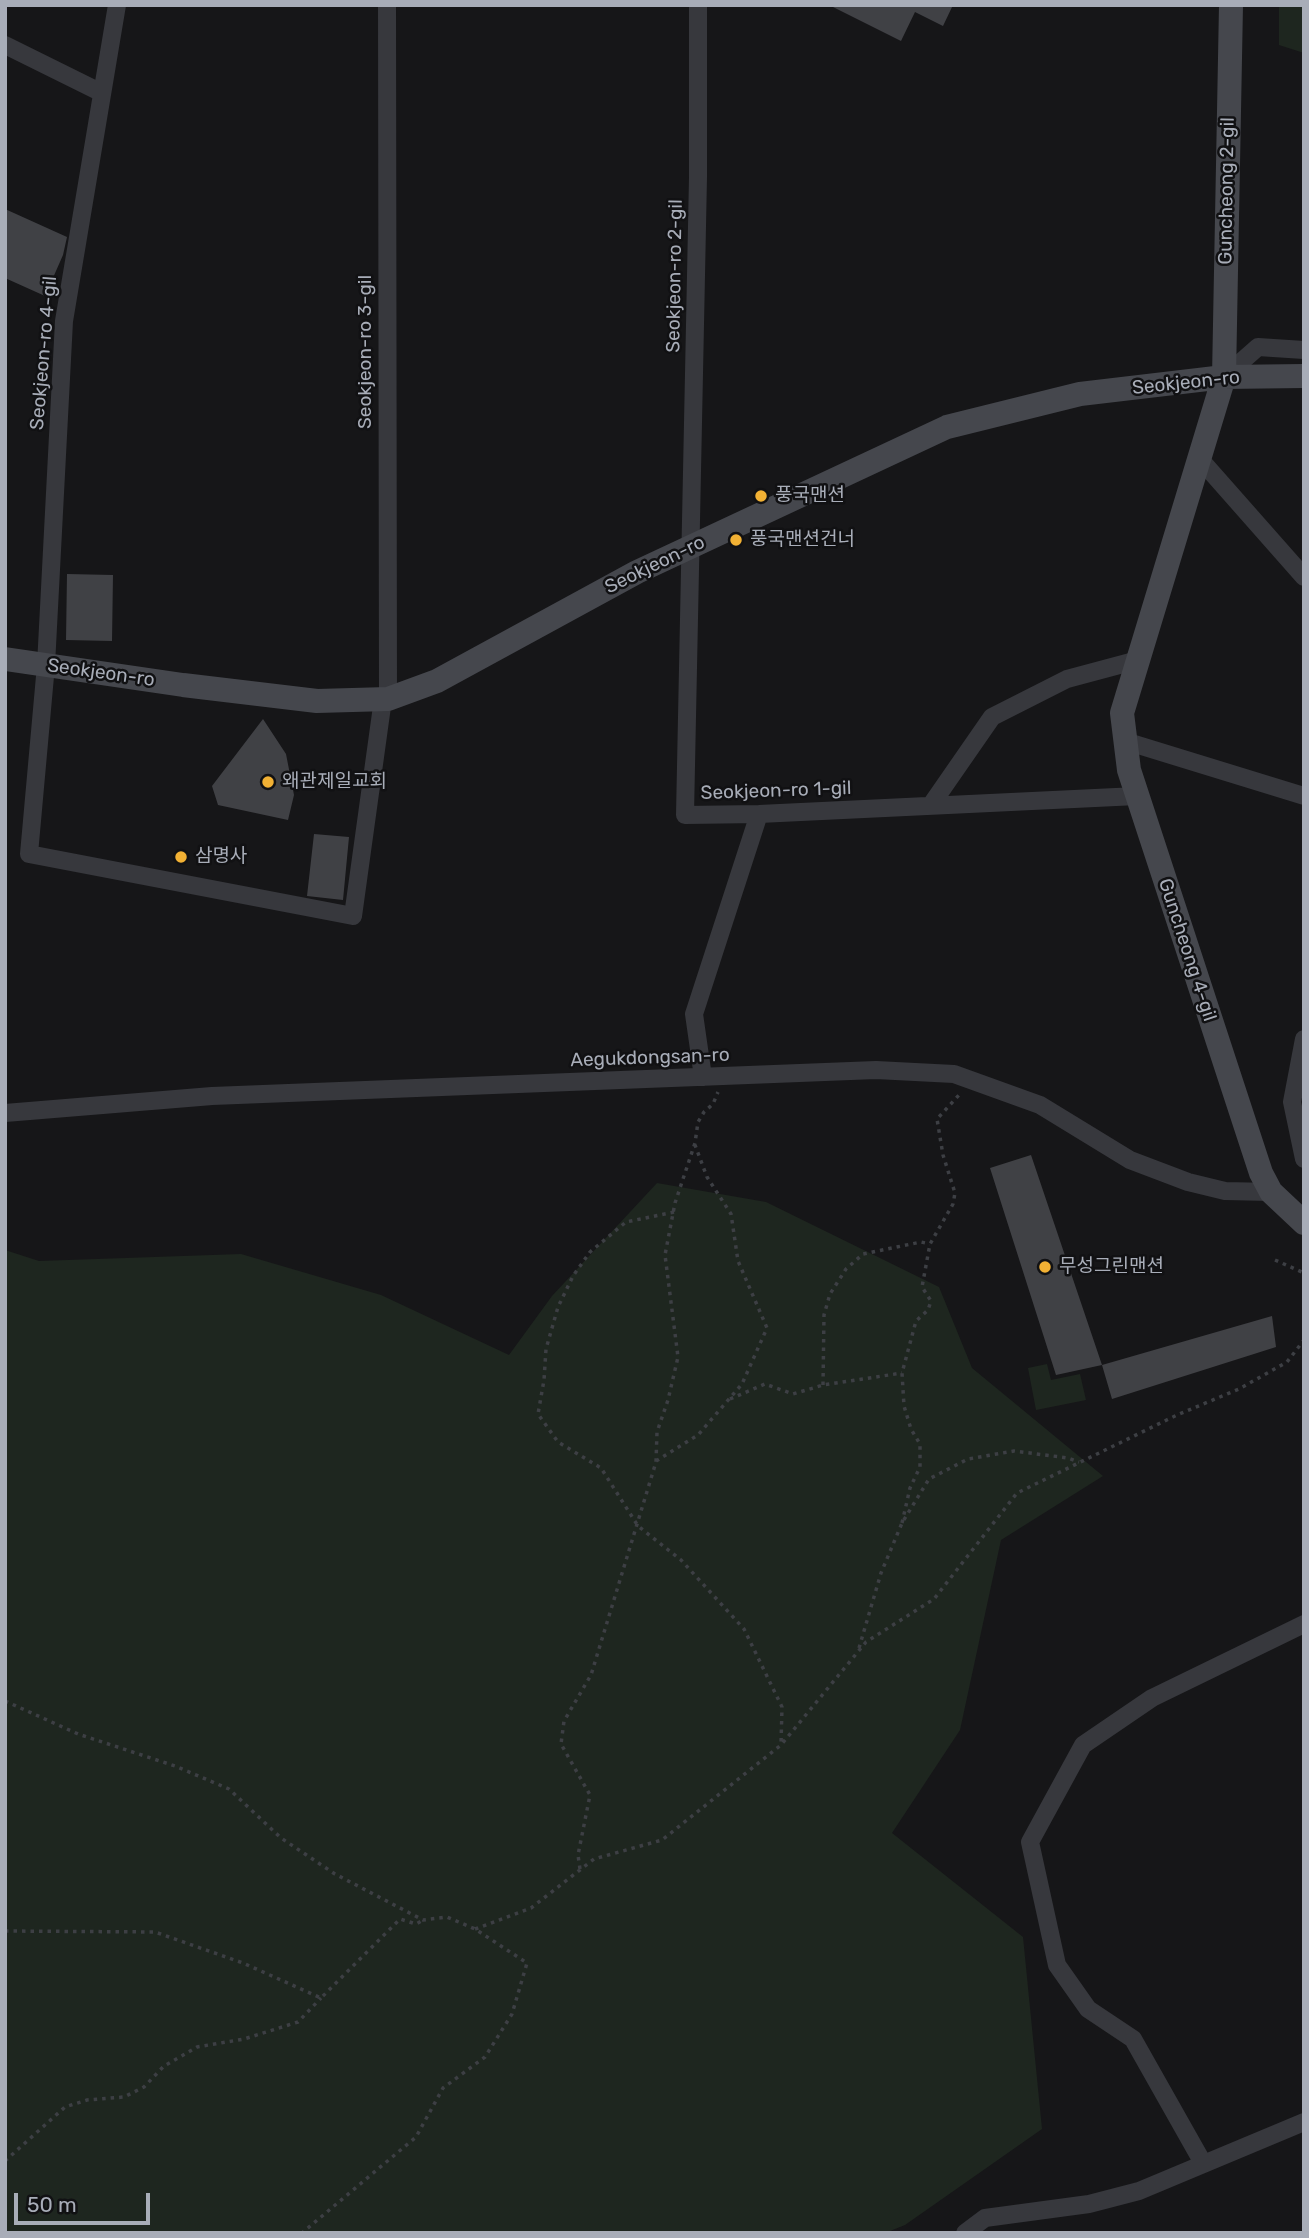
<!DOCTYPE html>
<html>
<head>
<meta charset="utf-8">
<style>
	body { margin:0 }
	#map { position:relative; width:1309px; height:2238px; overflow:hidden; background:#161618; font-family:Rubik,sans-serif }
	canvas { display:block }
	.frame { position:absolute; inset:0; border:7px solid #a8adb8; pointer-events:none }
	.scale { position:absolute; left:14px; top:2193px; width:136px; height:32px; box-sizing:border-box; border:4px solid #a8adb8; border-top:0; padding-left:9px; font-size:21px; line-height:24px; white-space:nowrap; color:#a8adb8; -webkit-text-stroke:5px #111113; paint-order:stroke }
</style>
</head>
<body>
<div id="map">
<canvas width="1309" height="2238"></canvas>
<div class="frame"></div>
<div class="scale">50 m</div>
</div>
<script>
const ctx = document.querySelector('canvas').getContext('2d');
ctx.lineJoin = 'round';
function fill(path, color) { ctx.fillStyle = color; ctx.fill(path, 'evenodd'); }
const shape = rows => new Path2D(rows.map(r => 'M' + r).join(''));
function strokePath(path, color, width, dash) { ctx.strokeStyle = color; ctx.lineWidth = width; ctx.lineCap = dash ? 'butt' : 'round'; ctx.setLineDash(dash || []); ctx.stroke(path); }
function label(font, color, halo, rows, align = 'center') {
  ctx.font = font + ' Rubik,"Noto Sans KR",sans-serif'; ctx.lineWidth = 5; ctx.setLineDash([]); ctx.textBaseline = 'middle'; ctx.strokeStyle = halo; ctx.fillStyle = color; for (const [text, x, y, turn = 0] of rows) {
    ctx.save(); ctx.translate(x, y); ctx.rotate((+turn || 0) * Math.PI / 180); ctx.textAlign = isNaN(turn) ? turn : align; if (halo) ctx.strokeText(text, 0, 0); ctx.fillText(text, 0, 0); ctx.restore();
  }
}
const green = shape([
	[1279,5,1304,5,1304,53,1279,45],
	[657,1183,766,1202,939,1287,972,1368,1103,1476,1001,1540,960,1730,892,1833,1023,1937,1042,2129,905,2225,885,2233,5,2233,5,1250,39,1261,241,1254,381,1295,509,1355,552,1296],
	[1047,1364,1051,1380,1080,1374,1086,1400,1036,1410,1028,1368]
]);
const building = shape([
	[829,5,953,5,943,26,915,12,901,41],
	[5,209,67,237,63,255,45,296,5,278],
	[67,574,113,575,112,641,66,640],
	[263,719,286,754,294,795,288,820,218,805,212,786],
	[314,834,349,837,343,900,307,896],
	[1031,1155,1102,1365,1056,1375,990,1168],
	[1272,1316,1276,1347,1112,1399,1102,1365]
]);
const path = shape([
	[674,1212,626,1222,590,1252,573,1276,558,1307,546,1349,544,1380,538,1414,558,1442,601,1468,638,1526,681,1560,744,1629,782,1707,781,1744],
	[1275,1260,1304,1273],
	[823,1385,824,1315,830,1294,846,1269,863,1254,921,1242,930,1244],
	[730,1399,765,1384,793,1394,823,1385,902,1373],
	[656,1461,698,1435,742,1384,767,1328,738,1261,731,1214,707,1177,695,1145],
	[902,1523,910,1488,920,1467,920,1444,911,1429,904,1406,902,1373,916,1321,928,1310,931,1301,922,1287,930,1244,953,1204,955,1193,943,1155,937,1119,959,1095],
	[859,1648,881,1573,902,1523,929,1479,968,1459,1014,1451,1068,1458,1079,1462],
	[5,1701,78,1734,175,1766,229,1789,281,1838,335,1874,423,1920,447,1917,475,1929,527,1963,512,2014,485,2057,443,2088,416,2137,302,2233],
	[580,1869,578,1855,590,1795,561,1744,564,1721,591,1675,656,1462,657,1432,668,1400,678,1357,665,1255,675,1203,695,1143,698,1122,704,1112,713,1104,718,1092],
	[475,1929,531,1908,594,1859,662,1840,781,1745,866,1642,934,1599,1017,1493,1177,1415,1239,1389,1287,1362,1304,1340],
	[5,1931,155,1932,243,1963,321,1998,400,1919,416,1924,423,1920],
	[5,2161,65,2107,87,2100,124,2097,144,2087,164,2066,197,2047,244,2039,298,2022,321,1998]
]);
const street = shape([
	[117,5,64,321,46,665,29,854,353,916,383,699],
	[387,5,388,699],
	[698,5,698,177,685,815,759,814,1137,796],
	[5,45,102,93],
	[1224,377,1258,347,1304,350],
	[1199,458,1304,577],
	[1125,741,1304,796],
	[931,805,992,717,1067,679,1138,660],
	[1304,1039,1292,1102,1304,1159],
	[703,1077,694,1014,759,814],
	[5,1113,212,1096,876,1070,954,1074,1040,1105,1130,1160,1188,1182,1225,1191,1271,1192],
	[1203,2163,1133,2039,1088,2009,1057,1965,1030,1842,1083,1745,1152,1698,1304,1624],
	[965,2233,985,2218,1089,2204,1139,2191,1304,2122]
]);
const secondary = shape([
	[1231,5,1224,377,1122,713,1129,770,1261,1173,1271,1192,1304,1223],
	[5,659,183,685,317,701,388,699,437,681,637,572,947,427,1080,394,1224,377,1304,376]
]);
const markers = [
	[761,496,7,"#f2b134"],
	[736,540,7,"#f2b134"],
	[268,782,7,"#f2b134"],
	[181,857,7,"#f2b134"],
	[1045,1267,7,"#f2b134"]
];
const streetNames = [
	["Guncheong 2-gil",1227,191,-89],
	["Seokjeon-ro 2-gil",675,276,-89],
	["Seokjeon-ro 3-gil",366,352,-90],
	["Seokjeon-ro 4-gil",44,353,-85],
	["Seokjeon-ro",1186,383,-6],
	["Seokjeon-ro",655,565,-26],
	["Seokjeon-ro",101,673,8],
	["Seokjeon-ro 1-gil",776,791,-2],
	["Guncheong 4-gil",1187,950,72],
	["Aegukdongsan-ro",650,1058,-2]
];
const poiNames = [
	["풍국맨션",775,496],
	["풍국맨션건너",750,540],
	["왜관제일교회",282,782],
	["삼명사",195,857],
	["무성그린맨션",1059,1267]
];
fill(green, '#1e261f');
fill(building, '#404145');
strokePath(path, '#3d3f44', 3.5, [3.5, 5]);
strokePath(street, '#37383d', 18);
strokePath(secondary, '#45474d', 24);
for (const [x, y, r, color] of markers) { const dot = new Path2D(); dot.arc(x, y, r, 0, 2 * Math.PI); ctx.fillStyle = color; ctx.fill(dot); strokePath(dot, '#111113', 2.5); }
label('19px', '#a8adb8', '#111113', streetNames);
label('19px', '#a8adb8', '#111113', poiNames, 'left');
</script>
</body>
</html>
